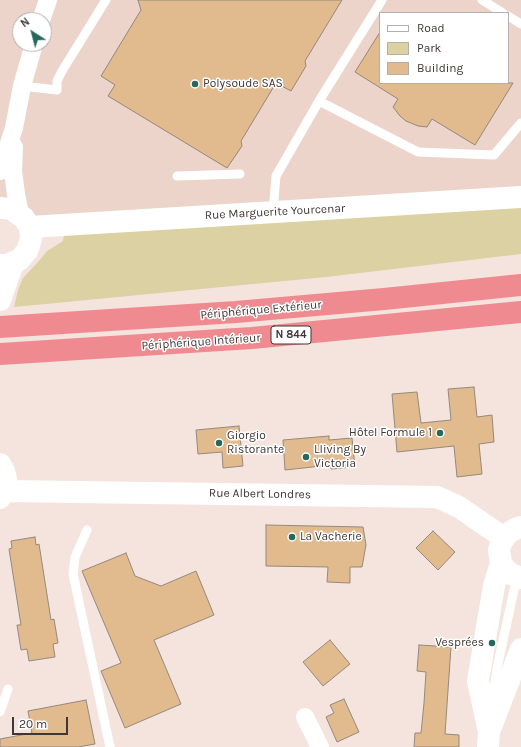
<!DOCTYPE html>
<html>
<head>
<meta charset="utf-8">
<style>
	body { margin:0 }
	#map { position:relative; width:521px; height:747px; overflow:hidden; background:#f5e4dd; font-family:Karla,sans-serif }
	canvas { display:block }
	.legend { position:absolute; left:379px; top:12px; width:130px; height:72px; box-sizing:border-box; background:#fff; border:1px solid #b2afae; margin:0; padding:5px 7px; list-style:none; font-size:12px; color:#3e3735 }
	.legend li { display:flex; align-items:center; gap:8px; height:20px }
	.legend b { width:20px; border:1px solid #b2afae }
	.north { position:absolute; left:12px; top:12px; width:40px; height:40px; box-sizing:border-box; background:#fff; border:1px solid #b2afae; border-radius:50%; rotate:324deg; font-size:11px; font-weight:700; line-height:16px; text-align:center; color:#3e3735 }
	.north::after { content:''; display:block; margin:auto; width:14px; height:18px; background:#23695c; clip-path:polygon(50% 0,100% 100%,50% 72%,0 100%) }
	.scale { position:absolute; left:12px; top:717px; width:56px; height:18px; box-sizing:border-box; border:2px solid #3e3735; border-top:0; padding-left:5px; font-size:12px; line-height:14px; white-space:nowrap; color:#3e3735; -webkit-text-stroke:3px #fff; paint-order:stroke }
</style>
</head>
<body>
<div id="map">
<canvas width="521" height="747"></canvas>
<ul class="legend">
<li><b style="height:5px;background:#fff"></b>Road</li>
<li><b style="height:11px;background:#dbd1a3"></b>Park</li>
<li><b style="height:11px;background:#e1ba8e"></b>Building</li>
</ul>
<div class="north">N</div>
<div class="scale">20 m</div>
</div>
<script>
const ctx = document.querySelector('canvas').getContext('2d');
ctx.lineJoin = 'round';
function fill(path, color) { ctx.fillStyle = color; ctx.fill(path, 'evenodd'); }
const shape = rows => new Path2D(rows.map(r => 'M' + r).join(''));
function strokePath(path, color, width, dash) { ctx.strokeStyle = color; ctx.lineWidth = width; ctx.lineCap = dash ? 'butt' : 'round'; ctx.setLineDash(dash || []); ctx.stroke(path); }
function label(font, color, halo, rows, align = 'center') {
  ctx.font = font + ' Karla,sans-serif'; ctx.lineWidth = 3; ctx.setLineDash([]); ctx.textBaseline = 'middle'; ctx.strokeStyle = halo; ctx.fillStyle = color; for (const [text, x, y, turn = 0] of rows) {
    ctx.save(); ctx.translate(x, y); ctx.rotate((+turn || 0) * Math.PI / 180); ctx.textAlign = isNaN(turn) ? turn : align; if (halo) ctx.strokeText(text, 0, 0); ctx.fillText(text, 0, 0); ctx.restore();
  }
}
const built = shape([
	[0,0,521,0,521,205,65,231,0,219],
	[380,13,508,13,508,83,380,83],
	[20,20,44,20,44,44,20,44]
]);
const green = shape([
	[521,205,521,254,326,277,14,307,18,290,23,278,39,261,47,251,63,241,65,231]
]);
const building = shape([
	[138,0,342,0,305,61,306,66,291,91,276,83,241,141,242,146,227,168,108,96,115,85,101,76,141,10,138,0],
	[380,32,380,83,513,83,475,145,432,119,427,127,418,126,406,121,400,116,393,107,398,99,355,72,380,32],
	[474,387,477,417,492,415,494,442,479,444,482,474,457,477,454,446,397,452,392,394,417,392,421,423,451,420,448,389,474,387],
	[239,426,243,466,223,468,222,452,198,454,196,430,239,426],
	[329,436,329,440,352,438,355,467,331,469,331,465,285,470,283,440,329,436],
	[266,525,363,527,366,545,362,567,350,567,350,583,327,582,328,567,266,566,266,525],
	[433,531,455,552,438,570,416,548,433,531],
	[35,537,36,545,39,544,51,620,54,619,58,643,53,644,55,657,29,661,27,649,21,650,17,625,21,625,9,549,12,548,11,541,35,537],
	[126,553,135,576,161,586,196,571,214,615,154,640,181,704,125,728,101,671,121,663,82,571,126,553],
	[330,640,350,664,323,686,303,662,330,640],
	[419,645,451,647,445,734,459,735,459,747,414,747,415,733,421,733,424,703,426,672,417,671,419,645],
	[344,699,359,732,337,742,326,717,334,713,330,705,344,699],
	[86,700,95,744,78,747,0,747,0,739,32,733,28,711,86,700]
]);
const lane = shape([
	[482,0,503,13],
	[508,16,521,24],
	[22,86,57,90,57,81,62,71,106,0],
	[319,101,418,152,494,155,521,123],
	[177,176,240,174],
	[273,212,276,176,319,101,382,0],
	[87,530,75,557,73,574,110,747],
	[493,697,497,668,514,590,518,576],
	[0,712,8,689]
]);
const street = shape([
	[41,20,48,0],
	[14,147,13,171,16,194,20,214],
	[0,171,14,128,22,86,34,44],
	[305,717,320,747]
]);
const secondary = shape([
	[0,208,11,209,24,218,30,227,31,239,27,251,19,260,7,265,0,265],
	[30,227,521,197],
	[0,300,13,263],
	[0,464,4,471,6,479,5,487,0,498],
	[4,491,437,497,459,507,504,538],
	[521,527,515,529,507,534,501,543,499,550,501,563,505,569,511,574,521,578],
	[489,732,521,649],
	[488,747,489,732,478,681,494,586,501,563]
]);
const highway = shape([
	[0,327,236,312,384,299,521,285],
	[0,354,252,338,521,312]
]);
const markers = [
	[195,84,4,"#23695c"],
	[440,433,4,"#23695c"],
	[219,443,4,"#23695c"],
	[306,457,4,"#23695c"],
	[292,537,4,"#23695c"],
	[492,643,4,"#23695c"]
];
const shields = [
	[291,335,40]
];
const shieldNames = [
	["N 844",291,335]
];
const poiNames = [
	["Polysoude SAS",203,84],
	["Hôtel Formule 1",432,433,"right"],
	["Giorgio",227,436],
	["Ristorante",227,450],
	["Lliving By",314,450],
	["Victoria",314,464],
	["La Vacherie",300,537],
	["Vesprées",484,643,"right"]
];
const streetNames = [
	["Rue Marguerite Yourcenar",275,212,-3],
	["Périphérique Extérieur",261,310,-5],
	["Périphérique Intérieur",201,342,-4],
	["Rue Albert Londres",260,494,1]
];
fill(built, '#edd4cb');
fill(green, '#dbd1a3');
fill(building, '#e1ba8e');
strokePath(building, '#93897e', 1);
strokePath(lane, '#fff', 9);
strokePath(street, '#fff', 18);
strokePath(secondary, '#fff', 22);
strokePath(highway, '#f08a91', 22);
for (const [x, y, r, color] of markers) { const dot = new Path2D(); dot.arc(x, y, r, 0, 2 * Math.PI); ctx.fillStyle = color; ctx.fill(dot); strokePath(dot, '#fff', 1.5); }
for (const [x, y, w] of shields) { const box = new Path2D(); box.roundRect(x - w / 2, y - 9, w, 18, 3); ctx.fillStyle = '#fff'; ctx.fill(box); strokePath(box, '#3e3735', 1); }
label('bold 11px', '#3e3735', null, shieldNames);
label('12px', '#3e3735', '#fff', poiNames, 'left');
label('12px', '#3e3735', '#fff', streetNames);
</script>
</body>
</html>
